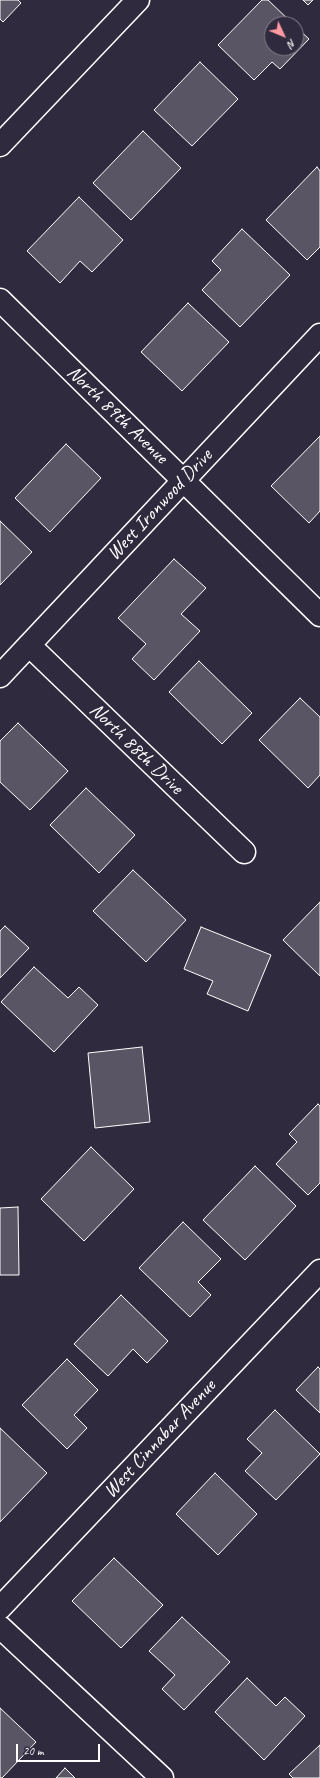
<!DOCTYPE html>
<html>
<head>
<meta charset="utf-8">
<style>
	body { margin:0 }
	#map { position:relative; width:320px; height:1778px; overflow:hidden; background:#2f2a3d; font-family:Caveat,sans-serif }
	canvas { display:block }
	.north { position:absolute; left:264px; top:16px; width:40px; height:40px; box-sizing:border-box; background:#2f2a3d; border:1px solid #827f8b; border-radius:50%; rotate:134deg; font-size:11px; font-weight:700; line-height:16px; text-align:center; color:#fff }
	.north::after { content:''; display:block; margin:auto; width:14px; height:18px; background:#ff9aa2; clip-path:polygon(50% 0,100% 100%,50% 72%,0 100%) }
	.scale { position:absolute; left:16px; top:1744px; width:84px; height:18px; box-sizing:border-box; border:2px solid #fff; border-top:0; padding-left:5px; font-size:12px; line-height:14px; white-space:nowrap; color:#fff; -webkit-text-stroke:3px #2f2a3d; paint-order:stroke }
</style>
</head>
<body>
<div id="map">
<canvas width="320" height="1778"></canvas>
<div class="north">N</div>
<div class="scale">20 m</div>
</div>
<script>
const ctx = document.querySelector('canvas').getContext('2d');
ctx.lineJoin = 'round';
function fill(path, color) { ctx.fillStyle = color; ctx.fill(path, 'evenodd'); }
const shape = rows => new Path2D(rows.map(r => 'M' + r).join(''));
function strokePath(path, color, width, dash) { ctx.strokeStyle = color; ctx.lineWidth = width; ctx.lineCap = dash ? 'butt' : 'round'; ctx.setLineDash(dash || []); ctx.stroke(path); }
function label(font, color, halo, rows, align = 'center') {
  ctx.font = font + ' Caveat,sans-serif'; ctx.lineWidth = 4; ctx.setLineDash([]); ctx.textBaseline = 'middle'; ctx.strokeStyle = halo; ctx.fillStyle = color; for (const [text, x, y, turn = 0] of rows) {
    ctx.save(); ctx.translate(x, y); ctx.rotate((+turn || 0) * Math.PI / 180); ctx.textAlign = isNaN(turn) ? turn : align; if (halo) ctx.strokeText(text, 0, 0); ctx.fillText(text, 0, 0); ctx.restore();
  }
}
const building = shape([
	[0,0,18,0,21,3,3,22,0,19,0,0],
	[262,0,268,0,293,24,272,24,272,48,296,48,296,27,309,39,280,69,272,62,254,80,218,45,262,0],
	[303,0,313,0,308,5,303,0],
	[200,62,238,99,192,146,154,110,200,62],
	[143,131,181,168,131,220,93,183,143,131],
	[317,167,320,171,320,247,307,260,266,220,317,167],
	[79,197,123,240,92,272,80,261,60,283,27,251,79,197],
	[242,229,290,275,240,327,202,290,221,270,212,261,242,229],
	[188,303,229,342,182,391,141,352,188,303],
	[320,436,320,511,309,523,271,486,320,436],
	[66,444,101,478,50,532,15,498,66,444],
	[0,521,32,552,0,585,0,521],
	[174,559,206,588,181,614,200,631,154,680,132,659,146,644,118,618,174,559],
	[199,661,252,713,222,744,169,692,199,661],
	[300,698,320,717,320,775,308,788,259,740,300,698],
	[18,723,68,771,30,810,0,782,0,741,18,723],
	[86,788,135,835,99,873,50,825,86,788],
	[133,870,186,920,146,962,93,911,133,870],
	[320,902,320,976,283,940,320,902],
	[5,926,29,948,0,978,0,931,5,926],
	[201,927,271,955,248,1011,207,994,213,981,184,969,201,927],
	[34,967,68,998,79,987,98,1005,54,1052,1,1002,34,967],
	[142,1047,150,1122,95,1128,88,1053,142,1047],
	[318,1104,320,1106,320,1183,308,1195,276,1164,297,1142,289,1134,318,1104],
	[91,1147,134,1189,84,1241,41,1199,91,1147],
	[255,1166,296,1206,245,1260,203,1220,255,1166],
	[18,1207,19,1275,0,1275,0,1208,18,1207],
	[183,1222,221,1259,198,1282,211,1295,190,1317,139,1268,183,1222],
	[121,1295,168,1341,147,1363,133,1349,108,1376,74,1344,121,1295],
	[67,1359,98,1390,74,1415,87,1428,67,1449,22,1405,67,1359],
	[318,1367,320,1369,320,1413,296,1390,318,1367],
	[275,1410,320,1454,276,1500,245,1471,262,1453,247,1439,275,1410],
	[0,1428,47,1473,0,1522,0,1428],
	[215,1473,257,1514,218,1555,176,1514,215,1473],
	[114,1558,163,1605,121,1648,72,1601,114,1558],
	[182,1617,230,1662,184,1710,162,1689,175,1675,149,1651,182,1617],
	[247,1678,276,1706,285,1697,305,1716,264,1760,215,1712,247,1678],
	[0,1708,36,1742,2,1778,0,1778,0,1708],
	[320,1745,320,1778,293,1778,289,1774,320,1745],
	[65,1768,75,1778,56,1778,65,1768]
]);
const minor = shape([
	[0,300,320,615],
	[29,645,244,852],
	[0,676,320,335],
	[0,1608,320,1271],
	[0,1627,162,1778]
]);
const tertiary = shape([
	[0,145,138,0]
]);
const streetNames = [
	["North 89th Avenue",117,415,44],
	["West Ironwood Drive",160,505,-47],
	["North 88th Drive",136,749,44],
	["West Cinnabar Avenue",160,1439,-47]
];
fill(building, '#595564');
strokePath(building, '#fff', 1);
strokePath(minor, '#fff', 25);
strokePath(tertiary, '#fff', 25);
strokePath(minor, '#2f2a3d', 22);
strokePath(tertiary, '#2f2a3d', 22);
label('20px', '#fff', '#2f2a3d', streetNames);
</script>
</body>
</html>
